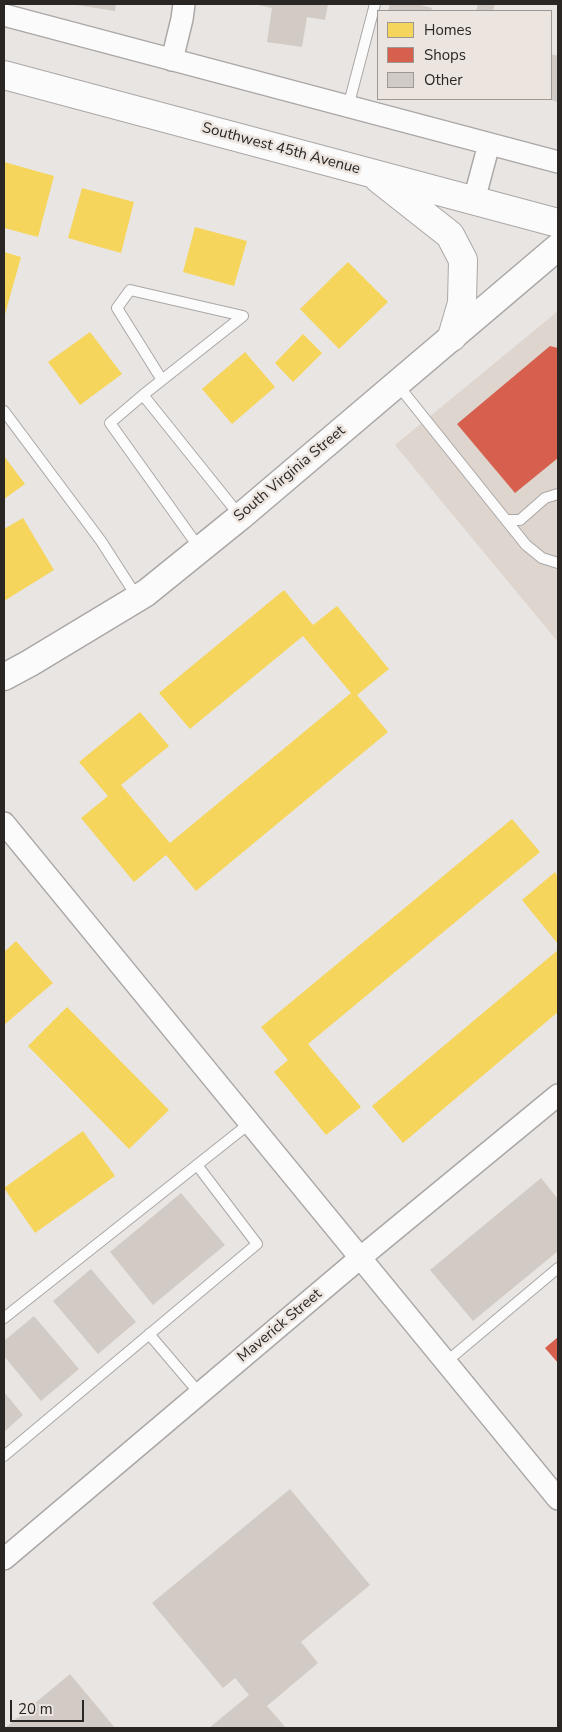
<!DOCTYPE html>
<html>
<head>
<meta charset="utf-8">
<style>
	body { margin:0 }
	#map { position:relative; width:562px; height:1732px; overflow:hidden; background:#e8e5e2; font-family:"Nunito Sans",sans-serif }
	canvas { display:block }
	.frame { position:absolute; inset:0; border:5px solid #2a2624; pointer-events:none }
	.legend { position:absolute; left:377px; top:10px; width:175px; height:90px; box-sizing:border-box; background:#ece4de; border:1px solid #9e9894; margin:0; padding:6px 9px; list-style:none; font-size:15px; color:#2a2624 }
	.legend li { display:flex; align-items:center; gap:10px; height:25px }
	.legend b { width:25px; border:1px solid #9e9894 }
	.scale { position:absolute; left:10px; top:1700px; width:74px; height:22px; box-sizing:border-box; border:2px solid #2a2624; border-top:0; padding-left:6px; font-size:15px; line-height:18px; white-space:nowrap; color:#2a2624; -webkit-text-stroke:4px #ece4de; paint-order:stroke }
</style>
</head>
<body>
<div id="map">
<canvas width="562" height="1732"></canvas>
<div class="frame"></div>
<ul class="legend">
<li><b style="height:14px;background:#f6d55c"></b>Homes</li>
<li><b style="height:14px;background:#d6604d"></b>Shops</li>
<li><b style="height:14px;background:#d2cbc5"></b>Other</li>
</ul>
<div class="scale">20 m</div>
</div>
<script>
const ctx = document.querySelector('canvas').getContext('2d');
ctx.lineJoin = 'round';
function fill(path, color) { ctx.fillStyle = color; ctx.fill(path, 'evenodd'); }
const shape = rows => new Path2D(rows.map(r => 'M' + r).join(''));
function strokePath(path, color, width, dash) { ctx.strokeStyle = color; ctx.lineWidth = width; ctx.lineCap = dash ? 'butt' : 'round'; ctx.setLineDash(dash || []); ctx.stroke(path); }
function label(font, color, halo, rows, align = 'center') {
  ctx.font = font + ' "Nunito Sans",sans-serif'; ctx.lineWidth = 5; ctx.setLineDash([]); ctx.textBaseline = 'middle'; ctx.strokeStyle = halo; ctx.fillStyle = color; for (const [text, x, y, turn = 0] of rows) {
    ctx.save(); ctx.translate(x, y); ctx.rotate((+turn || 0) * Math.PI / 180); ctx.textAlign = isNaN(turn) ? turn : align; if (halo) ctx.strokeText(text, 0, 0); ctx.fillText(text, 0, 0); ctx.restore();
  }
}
const built = shape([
	[558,311,558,642,395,445]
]);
const homes = shape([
	[4,162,54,176,38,237,4,228],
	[82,188,134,202,121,253,68,238],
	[195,227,247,241,234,286,183,272],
	[4,252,21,257,4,318],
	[348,262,388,302,339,349,300,309],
	[90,332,122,374,80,405,48,362],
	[303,334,322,353,293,382,275,363],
	[245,352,275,387,232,424,202,389],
	[4,456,25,484,4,499],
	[23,518,54,570,4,601,4,529],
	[284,590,313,625,337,606,389,669,357,695,388,732,196,891,166,855,134,882,81,818,108,796,79,762,140,712,169,746,121,785,170,843,351,693,303,636,190,729,159,693],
	[512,819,540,852,308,1044,361,1107,326,1135,274,1072,288,1060,261,1027],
	[555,872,558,877,558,944,522,900],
	[16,941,53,983,4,1025,4,952],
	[558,950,558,1012,403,1143,372,1106],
	[67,1007,169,1110,129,1149,28,1046],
	[83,1131,115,1176,35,1233,4,1188]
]);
const shops = shape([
	[550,346,558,348,558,458,515,493,457,424],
	[558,1337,558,1363,545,1348]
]);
const building = shape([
	[70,4,116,4,115,11],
	[254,4,328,4,325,20,307,17,302,47,267,42,272,8],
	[390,4,417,4,432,8,431,11,388,11],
	[478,4,495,4,493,11,476,11],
	[551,54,558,56,558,102,551,100],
	[541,1178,558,1199,558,1251,473,1321,430,1270],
	[181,1193,225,1245,153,1305,110,1252],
	[91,1269,136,1322,98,1354,53,1301],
	[34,1316,79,1369,41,1401,4,1356,4,1341],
	[4,1392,23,1415,4,1432],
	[290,1489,370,1585,301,1642,318,1663,267,1706,286,1728,209,1728,249,1695,235,1678,223,1688,152,1603],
	[70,1674,115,1728,5,1728]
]);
const service = shape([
	[348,107,375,4],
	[162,380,117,308,130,290,243,316,143,395,240,516],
	[397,384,526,545,542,558,558,563],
	[143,395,110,423,200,549],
	[4,411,101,541,137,597],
	[506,520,520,520,545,498,558,494],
	[4,1318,250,1123],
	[149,1334,200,1394],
	[446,1362,558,1268],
	[4,1456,257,1244,197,1165]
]);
const minor = shape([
	[4,15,558,162],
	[172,60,182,19,184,4],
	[474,200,489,144],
	[4,823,558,1499],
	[4,1559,360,1258,558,1095]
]);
const tertiary = shape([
	[4,677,30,663,146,593,240,517,558,247]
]);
const secondary = shape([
	[4,75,558,223],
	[379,179,450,235,463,260,462,303,452,337]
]);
const streetNames = [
	["Southwest 45th Avenue",281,149,15],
	["South Virginia Street",290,474,-40],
	["Maverick Street",280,1326,-40]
];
fill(built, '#ded5ce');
fill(homes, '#f6d55c');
fill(shops, '#d6604d');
fill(building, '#d2cbc5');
strokePath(service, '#aaa7a6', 12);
strokePath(minor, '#aaa7a6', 24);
strokePath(tertiary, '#aaa7a6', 29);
strokePath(secondary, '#aaa7a6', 30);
strokePath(service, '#fcfbfb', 10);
strokePath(minor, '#fcfbfb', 21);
strokePath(tertiary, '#fcfbfb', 26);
strokePath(secondary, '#fcfbfb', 28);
label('15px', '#2a2624', '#ece4de', streetNames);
</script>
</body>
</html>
